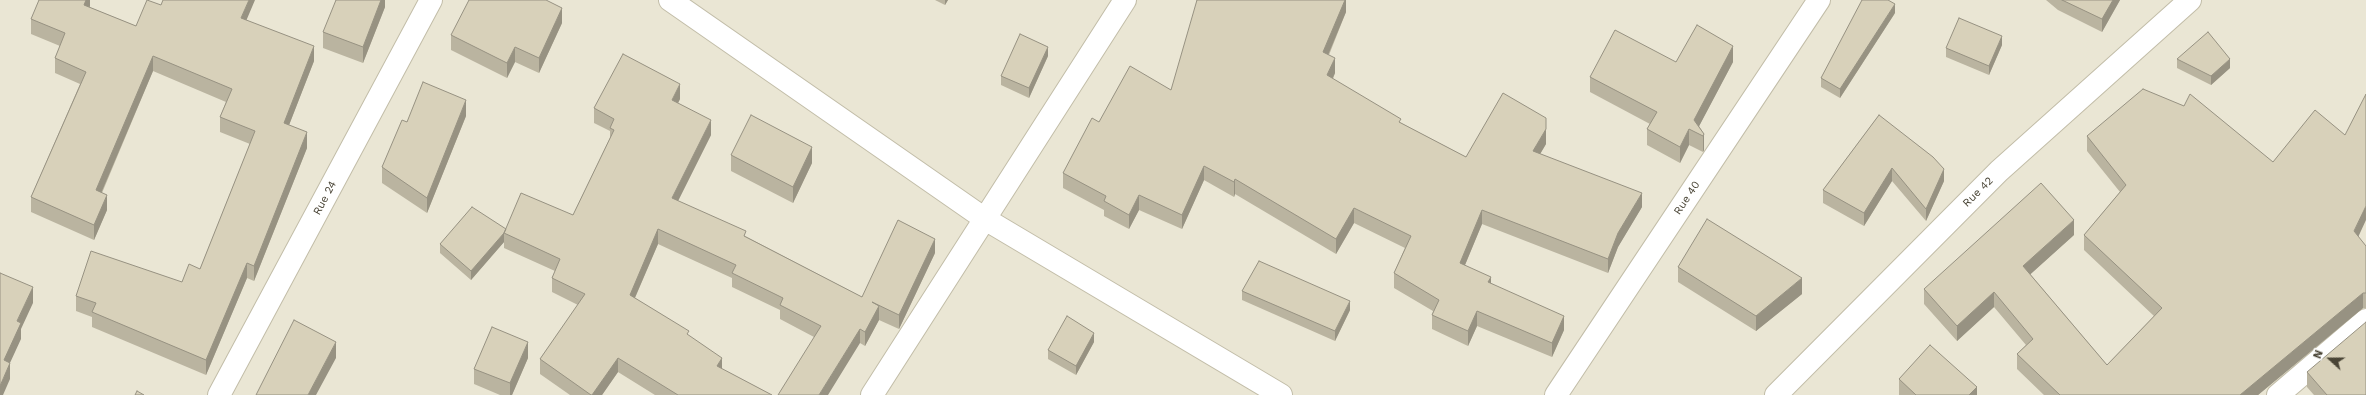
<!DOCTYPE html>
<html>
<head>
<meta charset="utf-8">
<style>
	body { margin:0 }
	#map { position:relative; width:2366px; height:395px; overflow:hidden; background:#f5f3e6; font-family:"Work Sans",sans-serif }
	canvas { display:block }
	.north { position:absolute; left:2310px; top:339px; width:40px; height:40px; -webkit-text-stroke:3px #fff; paint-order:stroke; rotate:291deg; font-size:11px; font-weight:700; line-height:16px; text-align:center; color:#494435 }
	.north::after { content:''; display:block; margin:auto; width:14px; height:18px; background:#494435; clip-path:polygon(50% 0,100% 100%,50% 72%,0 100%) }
</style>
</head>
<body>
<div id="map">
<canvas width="2366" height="395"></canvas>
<div class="north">N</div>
</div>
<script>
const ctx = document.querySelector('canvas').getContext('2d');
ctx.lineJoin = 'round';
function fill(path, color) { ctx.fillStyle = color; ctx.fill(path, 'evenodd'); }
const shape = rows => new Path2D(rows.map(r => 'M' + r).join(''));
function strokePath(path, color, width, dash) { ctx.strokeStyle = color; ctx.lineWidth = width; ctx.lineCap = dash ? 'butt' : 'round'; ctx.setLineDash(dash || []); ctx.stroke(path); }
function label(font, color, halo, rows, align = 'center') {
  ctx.font = font + ' "Work Sans",sans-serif'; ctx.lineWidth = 4; ctx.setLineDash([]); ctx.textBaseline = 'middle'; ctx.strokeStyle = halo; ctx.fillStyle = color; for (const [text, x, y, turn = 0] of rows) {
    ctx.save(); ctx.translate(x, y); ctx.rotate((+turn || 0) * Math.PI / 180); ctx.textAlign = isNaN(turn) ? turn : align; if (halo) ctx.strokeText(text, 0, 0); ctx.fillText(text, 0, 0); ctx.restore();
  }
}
const residential = shape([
	[0,0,2366,0,2366,395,0,395]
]);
const minor = shape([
	[670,0,985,219,1281,395],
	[219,395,431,0],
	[872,395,1125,0],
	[1556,395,1819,0],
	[1776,395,1999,171,2190,0],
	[2278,395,2366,320]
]);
const wall = shape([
	[90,0,90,6,89,7,136,26,161,5,247,20,314,61,289,125,307,148,254,281,247,278,206,375,92,327,92,317,76,311,76,296,182,282,200,269,250,144,220,132,220,117,226,102,153,71,102,193,107,210,94,240,31,212,31,197,80,84,55,73,55,58,60,46,31,34,31,19],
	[385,0,385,7,363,63,323,48,323,32],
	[935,0,948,0,945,5],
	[1346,0,1346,12,1329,55,1335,73,1333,79,1401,123,1466,157,1546,144,1540,154,1642,207,1618,247,1608,273,1482,224,1465,265,1491,283,1564,330,1552,357,1477,326,1468,346,1432,329,1432,315,1433,311,1394,288,1394,273,1405,248,1354,223,1336,254,1235,194,1234,197,1204,180,1182,229,1139,210,1129,229,1104,216,1104,210,1063,188,1063,173,1099,122,1171,90],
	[2046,0,2120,0,2102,32,2058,10],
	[1895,13,1840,98,1821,87,1821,78],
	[562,23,539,73,515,62,507,78,451,50,451,35],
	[2002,45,1989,75,1946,57,1946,48],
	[1048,56,1029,98,1001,85,1001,76],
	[2177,59,2230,68,2211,85,2177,68],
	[1676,62,1733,62,1699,126,1704,134,1704,150,1703,152,1689,145,1680,163,1647,145,1647,129,1650,124,1590,92,1590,77],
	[680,99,678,103,711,135,678,201,862,297,935,253,899,329,879,320,865,346,860,343,814,337,780,319,780,310,732,287,732,278,658,244,635,298,689,336,722,369,772,395,655,395,618,372,602,395,570,395,540,374,540,359,578,305,552,292,552,278,555,271,504,248,504,242,471,280,440,253,440,244,506,229,573,215,610,138,610,131,594,123,594,108],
	[1879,115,1944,181,1926,221,1892,181,1864,226,1823,203,1823,190],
	[466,116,427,213,382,183,382,167,407,122],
	[2087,136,2273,162,2358,237,2366,246,2366,308,2363,308,2258,395,2044,395,2017,369,2017,354,2026,345,1994,307,1957,341,1924,304,1924,289,2074,235,2030,274,2107,365,2154,316,2084,250,2084,235,2120,192,2087,151],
	[731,155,812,163,793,203,731,171],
	[1678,267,1802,294,1756,331,1678,282],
	[1242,291,1350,310,1335,341,1242,300],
	[1094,342,1076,375,1048,359,1048,350],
	[528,358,512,395,500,395,474,384,474,369],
	[2307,372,2366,395,2314,395,2307,387],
	[1899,379,1977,395,1899,395]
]);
const shadedWall = shape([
	[86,0,90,0,90,6,84,20,84,5],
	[249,0,255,0,241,33,241,18],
	[381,0,385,0,385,7,363,63,363,47],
	[945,0,948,0,945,5],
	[1345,0,1346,0,1346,12,1323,67,1323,52],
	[2113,0,2120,0,2102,32,2102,19],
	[1895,4,1895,13,1840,98,1840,89],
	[562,8,562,23,539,73,539,58],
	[2002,36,2002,45,1989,75,1989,66],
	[314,46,314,61,284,138,284,123],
	[1733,46,1733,62,1696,132,1694,120],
	[515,47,515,62,507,78,507,63],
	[1048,47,1048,56,1029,98,1029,88],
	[153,56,153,71,96,205,96,190],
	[1335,58,1335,73,1327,90,1327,75],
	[2230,59,2230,68,2211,85,2211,76],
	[680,84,680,99,672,115,672,100],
	[466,100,466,116,427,213,427,198],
	[711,120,711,135,672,213,672,198],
	[1546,129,1546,144,1533,166,1533,151],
	[1689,129,1689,145,1680,163,1680,147],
	[307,132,307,148,254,281,254,266],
	[1704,134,1704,150,1703,152,1703,136],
	[812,147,812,163,793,203,793,187],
	[1204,166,1204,180,1182,229,1182,215],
	[1892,168,1892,181,1864,226,1864,213],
	[1944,169,1944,181,1926,221,1926,209],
	[1235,179,1235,194,1234,197,1234,182],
	[1642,193,1642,207,1618,247,1608,273,1608,259,1618,233],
	[107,195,107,210,94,240,94,225],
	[1139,195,1139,210,1129,229,1129,215],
	[2366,206,2366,220,2354,246,2354,231],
	[1354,208,1354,223,1336,254,1336,239],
	[1482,210,1482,224,1460,277,1460,263],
	[2074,220,2074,235,2023,281,2023,266],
	[658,229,658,244,630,309,630,295],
	[504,233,504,242,471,280,471,271],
	[935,239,935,253,899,329,899,315],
	[247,263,247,278,206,375,206,360],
	[1491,277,1491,291,1488,282],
	[1802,278,1802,294,1756,331,1756,316],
	[33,287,33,303,21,329,21,339,4,376,4,360,17,321],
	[1994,292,1994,307,1957,341,1957,326],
	[2363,293,2363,308,2258,395,2240,395],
	[1350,301,1350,310,1335,341,1335,331],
	[879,306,879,320,865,346,865,332],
	[1477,311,1477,326,1468,346,1468,331],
	[1564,316,1564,330,1552,357,1552,343],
	[860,329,860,343,828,395,819,395],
	[1094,333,1094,342,1076,375,1076,366],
	[336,342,336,358,316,395,308,395],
	[528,342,528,358,512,395,510,395,510,383],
	[618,358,618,372,602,395,592,395],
	[722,358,722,372,717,366],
	[10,363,10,379,3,395,0,395,0,386],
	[1977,387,1977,395,1969,395]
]);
const building = shape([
	[39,0,86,0,84,5,136,26,147,0,161,5,163,0,249,0,241,18,314,46,284,123,307,132,254,266,247,263,206,360,92,312,96,303,76,296,91,251,182,282,189,264,200,269,255,131,220,117,232,89,153,56,96,190,107,195,94,225,31,197,86,72,55,58,65,33,31,19,39,0],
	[336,0,381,0,363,47,323,32,336,0],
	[469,0,546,0,562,8,539,58,515,47,507,63,451,35,469,0],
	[1197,0,1345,0,1323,52,1335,58,1327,75,1401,119,1399,122,1466,157,1503,93,1546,118,1546,129,1533,151,1642,193,1618,233,1608,259,1482,210,1460,263,1491,277,1488,282,1564,316,1552,343,1477,311,1468,331,1432,315,1439,300,1394,273,1411,236,1354,208,1336,239,1235,179,1234,182,1204,166,1182,215,1139,195,1129,215,1104,201,1106,196,1063,173,1092,118,1099,122,1130,66,1171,90,1197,0],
	[1862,0,1888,0,1895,4,1840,89,1821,78,1862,0],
	[2062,0,2113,0,2102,19,2062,0],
	[1959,18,2002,36,1989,66,1946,48,1959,18],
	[1697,25,1733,46,1694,120,1704,134,1703,136,1689,129,1680,147,1647,129,1657,112,1590,77,1615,30,1676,62,1697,25],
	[2208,32,2230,59,2211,76,2177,59,2208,32],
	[1020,34,1048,47,1029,88,1001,76,1020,34],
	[623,54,680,84,672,100,711,120,672,198,746,231,744,236,862,297,898,220,935,239,899,315,872,302,879,306,865,332,860,329,819,395,778,395,821,326,780,305,783,298,732,273,736,265,658,229,630,295,689,331,687,334,722,358,717,366,772,395,678,395,618,358,592,395,591,395,540,359,585,294,552,278,560,259,504,233,521,193,573,215,614,130,610,128,614,119,594,108,623,54],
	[423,82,466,100,427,198,382,167,402,120,407,122,423,82],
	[2143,89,2184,106,2190,94,2273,162,2315,110,2345,135,2366,94,2366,206,2354,231,2366,246,2366,293,2363,293,2240,395,2060,395,2017,354,2033,339,1994,292,1957,326,1924,289,2041,183,2074,220,2023,266,2107,365,2162,308,2084,235,2126,185,2087,136,2143,89],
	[751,115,812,147,793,187,731,155,751,115],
	[1879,115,1933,157,1944,169,1926,209,1892,168,1864,213,1823,190,1879,115],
	[472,207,506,229,504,233,471,271,440,244,472,207],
	[1707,219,1802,278,1756,316,1678,267,1707,219],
	[1259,261,1350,301,1335,331,1242,291,1259,261],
	[0,273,33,287,17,321,21,323,4,360,10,363,0,386,0,273],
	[1067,316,1094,333,1076,366,1048,350,1067,316],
	[294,320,336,342,308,395,256,395,294,320],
	[2366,322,2366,395,2327,395,2307,372,2366,322],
	[492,327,528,342,510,383,474,369,492,327],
	[1930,345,1977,387,1969,395,1916,395,1899,379,1930,345],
	[137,391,144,395,135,395,137,391]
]);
const streetNames = [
	["Rue 42",1978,192,-45],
	["Rue 24",325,198,-62],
	["Rue 40",1687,198,-56]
];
fill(residential, '#eae6d4');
strokePath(minor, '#c2bda8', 24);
strokePath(minor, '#fff', 22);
fill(wall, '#bab4a0');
fill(shadedWall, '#979282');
fill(building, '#d8d1ba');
strokePath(building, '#979282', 1);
label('11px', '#494435', '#fff', streetNames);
</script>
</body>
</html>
